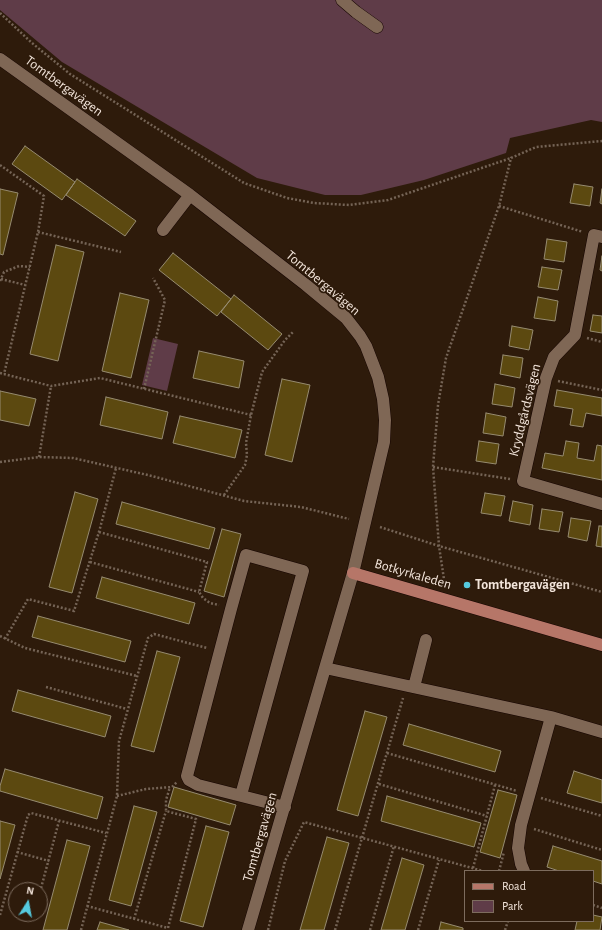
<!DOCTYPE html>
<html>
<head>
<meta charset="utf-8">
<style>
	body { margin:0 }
	#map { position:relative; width:602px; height:930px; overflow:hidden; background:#2e1b0b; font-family:"Alegreya Sans",sans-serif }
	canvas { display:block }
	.legend { position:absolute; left:464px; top:870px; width:130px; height:52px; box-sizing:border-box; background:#2e1b0b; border:1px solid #7d6c5e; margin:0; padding:5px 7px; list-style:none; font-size:12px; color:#f3e5db }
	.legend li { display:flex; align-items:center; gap:8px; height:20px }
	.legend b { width:20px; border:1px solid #7d6c5e }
	.north { position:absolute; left:8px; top:882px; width:40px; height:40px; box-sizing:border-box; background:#2e1b0b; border:1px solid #7d6c5e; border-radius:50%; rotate:11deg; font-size:11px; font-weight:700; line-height:16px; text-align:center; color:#f3e5db }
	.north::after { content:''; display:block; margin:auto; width:14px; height:18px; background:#55cadf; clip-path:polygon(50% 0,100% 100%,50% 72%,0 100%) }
</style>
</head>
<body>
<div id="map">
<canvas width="602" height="930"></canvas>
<ul class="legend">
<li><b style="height:5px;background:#b67668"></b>Road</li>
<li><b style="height:11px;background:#5f3c48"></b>Park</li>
</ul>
<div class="north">N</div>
</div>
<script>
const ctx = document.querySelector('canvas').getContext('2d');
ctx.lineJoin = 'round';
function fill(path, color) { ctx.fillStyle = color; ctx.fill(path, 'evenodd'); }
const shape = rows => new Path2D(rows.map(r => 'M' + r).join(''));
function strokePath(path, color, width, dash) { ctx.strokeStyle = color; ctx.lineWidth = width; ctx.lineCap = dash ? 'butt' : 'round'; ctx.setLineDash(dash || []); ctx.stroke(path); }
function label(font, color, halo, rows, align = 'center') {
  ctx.font = font + ' "Alegreya Sans",sans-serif'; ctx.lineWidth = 3.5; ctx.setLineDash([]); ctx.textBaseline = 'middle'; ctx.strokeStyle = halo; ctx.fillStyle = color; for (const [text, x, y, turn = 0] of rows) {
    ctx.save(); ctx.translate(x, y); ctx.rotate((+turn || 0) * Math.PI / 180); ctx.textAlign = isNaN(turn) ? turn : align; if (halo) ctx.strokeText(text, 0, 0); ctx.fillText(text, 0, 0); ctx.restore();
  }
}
const green = shape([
	[0,0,602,0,602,122,591,120,510,138,506,153,424,180,361,195,325,195,257,178,62,62,0,10],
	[153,338,178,344,167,391,142,385]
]);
const building = shape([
	[25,146,75,182,62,200,12,164,25,146],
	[77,179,136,221,125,236,66,195,77,179],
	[574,184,593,187,590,206,570,203,574,184],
	[0,189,18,193,3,255,0,254,0,189],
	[602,189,602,204,600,203,602,189],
	[547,239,567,242,564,262,544,259,547,239],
	[56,245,84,252,58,361,30,354,56,245],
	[173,253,231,299,217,316,159,270,173,253],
	[602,256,602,271,600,270,602,256],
	[542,267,562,270,558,290,538,287,542,267],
	[120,293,149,300,131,378,102,371,120,293],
	[234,295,282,334,268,350,221,312,234,295],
	[538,297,558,301,555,321,534,318,538,297],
	[593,315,602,316,602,333,590,331,593,315],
	[512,326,533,330,529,350,509,346,512,326],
	[199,351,244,361,239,388,193,378,199,351],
	[503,355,523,358,520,378,500,374,503,355],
	[282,379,310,385,292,462,265,455,282,379],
	[495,384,515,388,512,407,492,404,495,384],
	[557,390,602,398,602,416,586,413,583,427,570,425,573,409,554,406,557,390],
	[0,391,36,399,29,426,0,420,0,391],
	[106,397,168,412,162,439,100,425,106,397],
	[486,413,506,417,503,436,483,433,486,413],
	[180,416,242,430,235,458,173,443,180,416],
	[479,441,499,444,496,464,476,461,479,441],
	[566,441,579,443,577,458,594,461,597,445,602,446,602,480,542,468,545,453,563,456,566,441],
	[75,492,98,499,72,593,49,587,75,492],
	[485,493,505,496,501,516,481,513,485,493],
	[513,501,533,505,530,525,509,521,513,501],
	[122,502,215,528,209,549,116,524,122,502],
	[542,509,563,512,559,532,539,529,542,509],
	[571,518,591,521,587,541,568,537,571,518],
	[599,526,602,526,602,547,596,546,599,526],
	[222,529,241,534,224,597,204,591,222,529],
	[102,577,195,603,189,624,96,598,102,577],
	[38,616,131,641,125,662,32,637,38,616],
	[157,651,180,657,154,752,131,746,157,651],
	[18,690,111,716,105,737,12,711,18,690],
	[365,711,387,717,358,816,337,810,365,711],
	[409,724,501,751,495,772,403,745,409,724],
	[5,769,103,797,97,819,0,791,0,786,5,769],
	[574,771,602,780,602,803,567,793,574,771],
	[174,787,236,805,230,825,168,807,174,787],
	[498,790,517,795,500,858,480,852,498,790],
	[387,796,481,823,474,847,381,821,387,796],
	[134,806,157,812,131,906,109,900,134,806],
	[0,821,15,825,0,879,0,821],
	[206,826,229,832,203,927,180,921,206,826],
	[327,837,349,843,324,930,300,930,327,837],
	[67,840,90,846,67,930,43,930,67,840],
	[553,846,602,861,602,884,593,881,593,871,559,871,547,867,553,846],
	[402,858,424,865,405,930,381,930,402,858],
	[593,915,602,917,600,930,575,930,577,921,593,921,593,915],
	[100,922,129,930,97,930,100,922],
	[441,922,463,928,463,930,439,930,441,922]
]);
const path = shape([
	[0,13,32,43,70,74,244,183,287,198,314,203,349,205,388,200,511,158],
	[0,165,44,196,38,232,4,374],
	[499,206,583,232],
	[38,232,121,252],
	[1,279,25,285],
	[0,281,4,272,19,266,30,267],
	[587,338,602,342],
	[0,373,51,386,100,378,251,415],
	[558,381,602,390],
	[144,389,165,300,153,278],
	[39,457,51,386],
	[0,462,39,457,73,458,152,476,244,501,301,507,349,519],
	[433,467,510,479],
	[224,495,245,465,247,455,246,443,251,415,262,372,285,340,293,332],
	[380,527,439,546,602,592],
	[99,532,207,562,199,592,203,598,210,603,219,605],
	[90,562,199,592],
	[445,586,439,546,433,467,438,405,446,358,499,206,511,158,536,147,602,141],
	[0,636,25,648,137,676],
	[5,639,28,599,74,611,99,532,116,468],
	[46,687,127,709],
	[387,753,517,791],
	[379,784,487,816],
	[117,796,146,789,172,787,177,782],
	[541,798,602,816],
	[534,829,602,850],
	[17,852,49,861],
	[473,868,495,785],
	[499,871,504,852],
	[40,892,59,821],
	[593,905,602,908],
	[87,906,168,928,196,819,166,811,166,800,170,787],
	[0,915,28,815,31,813,106,833],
	[134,919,166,811],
	[81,930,117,796,119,741,148,638,154,634,207,648],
	[268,930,285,861,304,822,483,871],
	[335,930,403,698],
	[370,930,394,846],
	[418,930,439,860],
	[505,930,508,921]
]);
const minor = shape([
	[342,0,356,12,377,27],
	[0,59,190,195,306,285,346,318,360,336,366,346,378,377,383,399,385,420,384,442,353,573,248,930],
	[163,230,190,195],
	[602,237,594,235,575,335,554,357,546,378,523,481,602,504],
	[325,668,551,717,602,732],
	[414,687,426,640],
	[241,795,303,571,246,555,231,609,187,776,189,780,198,785,285,807],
	[524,871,521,864,518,848,521,825,551,717]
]);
const major = shape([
	[353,573,602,645]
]);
const markers = [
	[467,585,4,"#55cadf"]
];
const streetNames = [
	["Tomtbergavägen",64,86,36],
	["Tomtbergavägen",323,283,40],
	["Kryddgårdsvägen",525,410,-76],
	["Botkyrkaleden",413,574,16],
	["Tomtbergavägen",260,837,-74]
];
const poiNames = [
	["Tomtbergavägen",475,585]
];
fill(green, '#5f3c48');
fill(building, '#5c4910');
strokePath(building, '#968b70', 1);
strokePath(minor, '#160500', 13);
strokePath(major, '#160500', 13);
strokePath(path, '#756456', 2.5, [2, 2]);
strokePath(minor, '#7f6755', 12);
strokePath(major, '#b67668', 12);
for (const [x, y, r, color] of markers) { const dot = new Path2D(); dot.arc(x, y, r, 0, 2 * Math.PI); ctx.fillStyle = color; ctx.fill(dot); strokePath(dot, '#2e1b0b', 1.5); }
label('14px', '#f3e5db', '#2e1b0b', streetNames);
label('bold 14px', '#f3e5db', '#2e1b0b', poiNames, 'left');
</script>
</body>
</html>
